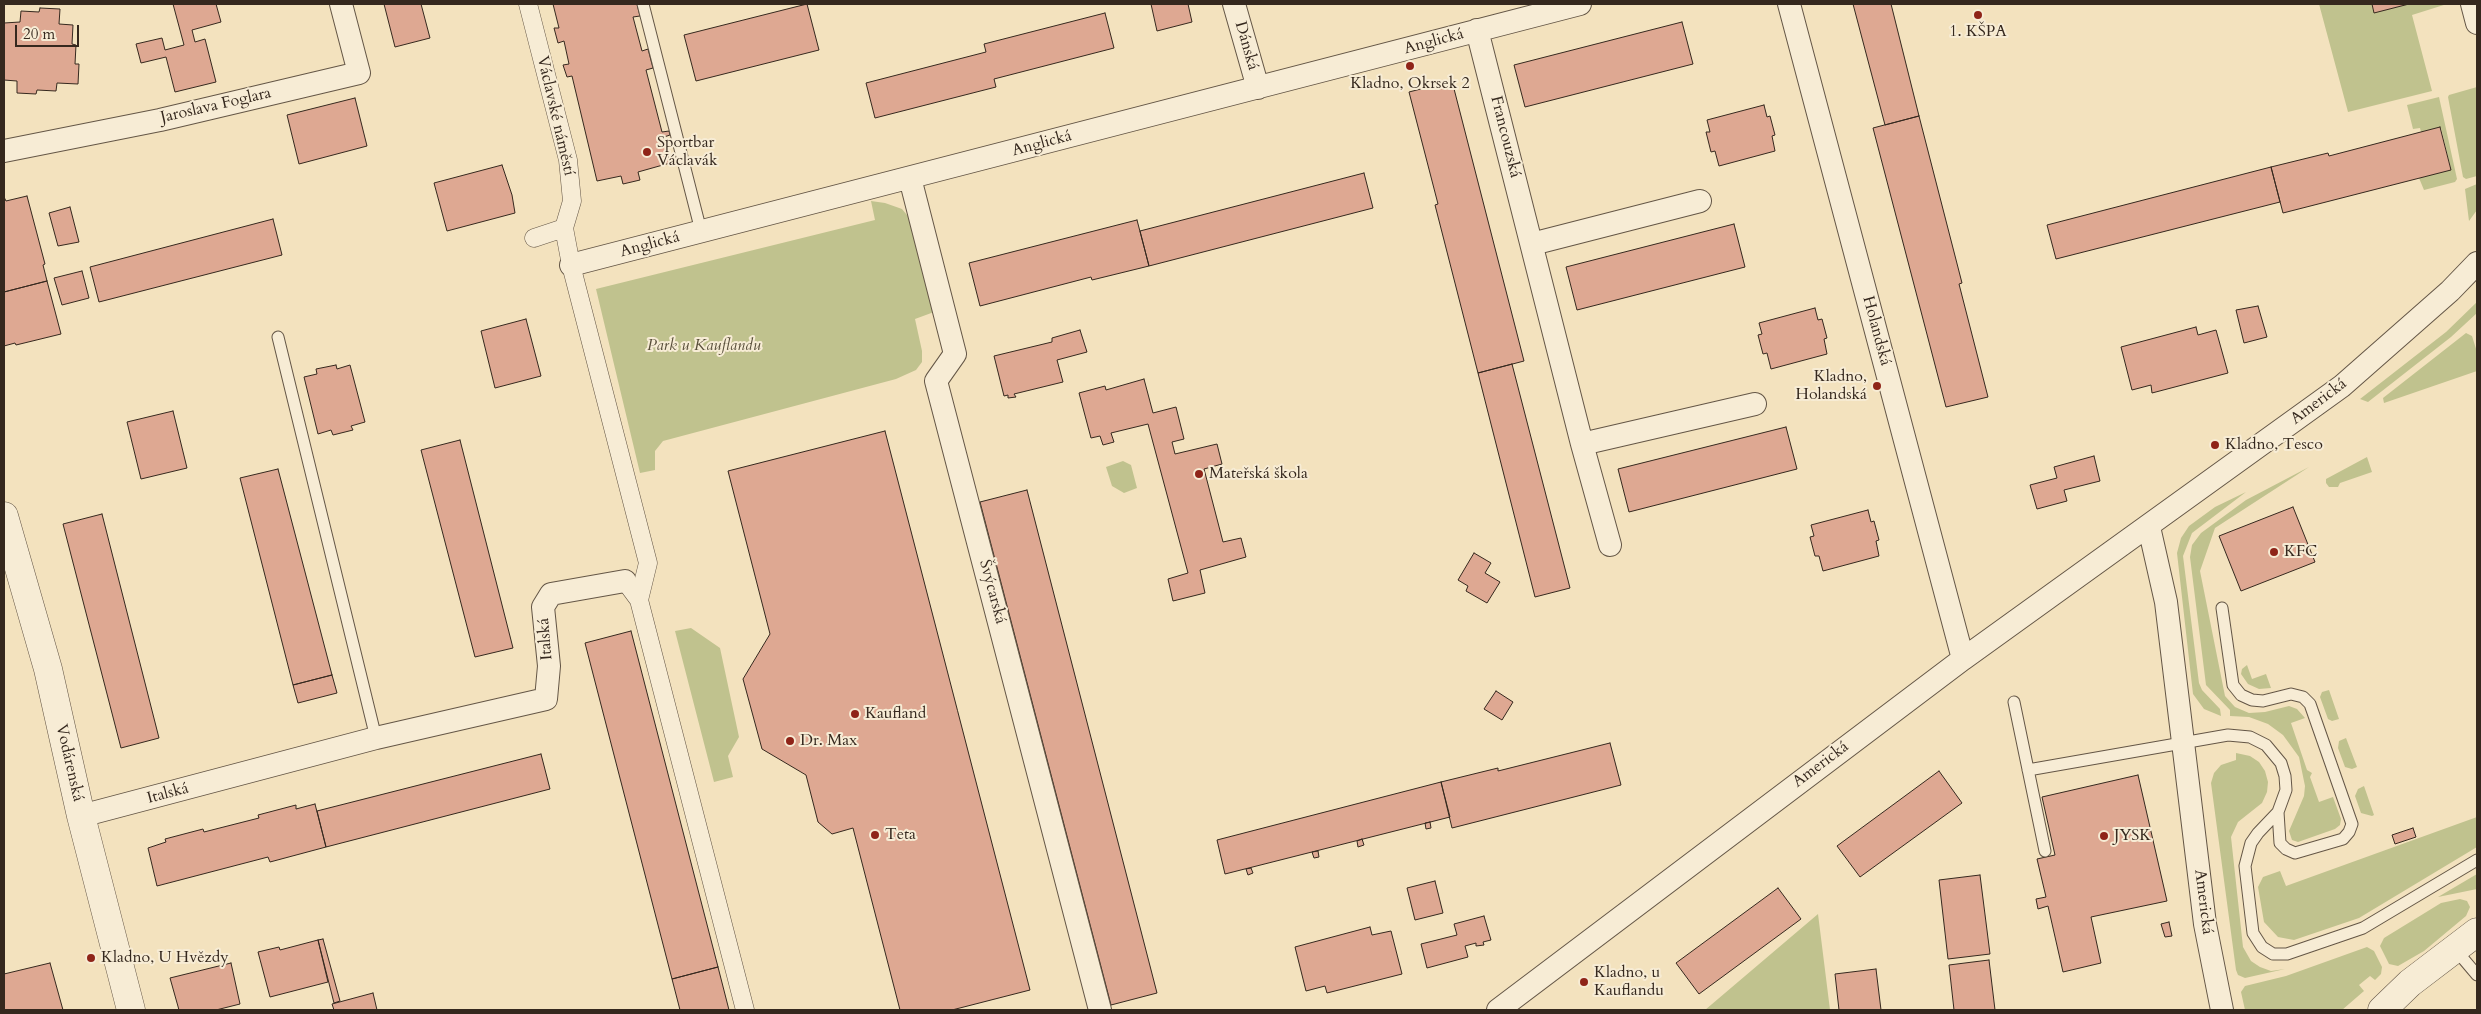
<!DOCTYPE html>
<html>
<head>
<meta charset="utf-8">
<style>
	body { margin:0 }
	#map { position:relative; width:2481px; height:1014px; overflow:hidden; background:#f3e2be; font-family:Cardo,serif }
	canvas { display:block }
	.frame { position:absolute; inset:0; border:5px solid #35281e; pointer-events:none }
	.scale { position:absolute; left:15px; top:25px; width:64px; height:22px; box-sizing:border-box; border:2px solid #35281e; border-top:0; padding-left:6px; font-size:15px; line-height:18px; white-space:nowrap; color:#35281e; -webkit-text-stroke:4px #f7ecd5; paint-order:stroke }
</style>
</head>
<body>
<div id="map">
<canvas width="2481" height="1014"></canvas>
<div class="frame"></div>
<div class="scale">20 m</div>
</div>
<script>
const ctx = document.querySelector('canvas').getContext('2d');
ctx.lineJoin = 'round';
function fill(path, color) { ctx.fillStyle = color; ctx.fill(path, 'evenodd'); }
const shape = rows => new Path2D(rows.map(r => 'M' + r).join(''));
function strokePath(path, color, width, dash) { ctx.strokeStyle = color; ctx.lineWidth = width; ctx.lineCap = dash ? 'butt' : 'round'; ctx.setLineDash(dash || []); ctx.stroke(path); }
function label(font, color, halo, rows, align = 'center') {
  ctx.font = font + ' Cardo,serif'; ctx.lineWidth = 4; ctx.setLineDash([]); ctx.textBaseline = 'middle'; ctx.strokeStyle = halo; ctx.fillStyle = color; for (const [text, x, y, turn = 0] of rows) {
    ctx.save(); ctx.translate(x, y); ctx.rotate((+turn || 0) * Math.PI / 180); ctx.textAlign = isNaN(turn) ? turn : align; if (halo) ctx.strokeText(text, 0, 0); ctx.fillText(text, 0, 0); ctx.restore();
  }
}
const green = shape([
	[2319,4,2372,4,2374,12,2409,4,2447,4,2412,15,2432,91,2348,112],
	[2477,87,2477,176,2466,179,2463,177,2448,97,2449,95],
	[2439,97,2457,179,2455,182,2424,190,2419,178,2451,169,2441,128,2421,132,2420,128,2413,129,2407,105],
	[2477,184,2477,210,2469,221,2465,189],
	[871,201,885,203,902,209,912,221,934,312,915,319,922,351,922,362,916,370,896,379,663,441,655,451,655,470,640,473,596,289,875,220],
	[2477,302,2477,313,2451,337,2368,402,2360,399,2446,332],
	[2466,333,2472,336,2477,352,2477,371,2384,403,2383,398],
	[2367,457,2372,472,2340,483,2338,487,2329,487,2326,483,2326,479],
	[1123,461,1131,465,1137,488,1124,493,1112,486,1106,467],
	[2309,467,2215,528,2200,571,2225,696,2235,707,2249,713,2265,712,2289,706,2297,709,2305,718,2291,723,2307,770,2312,773,2310,777,2319,802,2333,797,2341,819,2340,825,2335,829,2298,842,2292,840,2289,831,2304,796,2305,786,2299,757,2283,735,2268,724,2249,717,2230,716,2230,710,2206,685,2190,557,2192,545,2201,533,2246,500],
	[2246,492,2192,533,2183,556,2199,683,2202,690,2220,709,2221,716,2204,709,2193,694,2177,553,2181,538,2189,526,2215,507],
	[691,628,720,648,739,737,728,756,733,777,714,782,675,631],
	[2247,665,2252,679,2266,674,2271,688,2259,689,2248,684,2241,674,2242,669],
	[2329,690,2339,719,2332,721,2328,719,2320,697,2322,692],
	[2346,738,2357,767,2352,769,2345,767,2338,748,2339,741],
	[2236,753,2250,756,2259,762,2265,771,2268,782,2267,792,2262,803,2238,822,2231,837,2243,947,2251,961,2260,967,2271,971,2285,969,2245,978,2238,975,2236,970,2211,783,2214,773,2221,765,2236,760],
	[2364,786,2374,815,2372,816,2361,813,2355,796,2358,789],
	[2477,817,2477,847,2359,918,2294,940,2278,937,2264,922,2258,887,2263,877,2280,871,2286,886],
	[2477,874,2477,889,2438,897],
	[2460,899,2467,901,2470,907,2466,916,2424,951,2398,966,2389,964,2380,946,2384,938,2441,903],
	[1818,914,1830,1010,1705,1010],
	[2367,947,2374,951,2382,967,2381,974,2375,980,2370,976,2359,985,2364,991,2342,1010,2245,1010,2241,992,2245,986,2286,976]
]);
const building = shape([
	[173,4,216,4,221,22,192,30,195,42,205,39,216,82,175,92,166,57,141,63,136,44,162,38,165,50,184,45,173,4],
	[384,4,421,4,430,38,395,47,384,4],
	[553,4,637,4,640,16,633,17,642,51,648,49,653,68,646,70,662,132,669,131,670,135,664,137,670,163,638,172,640,180,623,184,621,176,597,181,572,76,567,77,563,65,569,64,564,41,558,43,554,28,559,28,553,4],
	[807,4,819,50,696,81,684,35,807,4],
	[1151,4,1188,4,1192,22,1157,31,1151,4],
	[1853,4,1891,4,1919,116,1885,125,1853,4],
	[2372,4,2409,4,2374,13,2372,4],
	[40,8,60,9,59,24,73,25,72,44,76,45,75,64,79,64,78,84,57,83,56,91,37,90,36,94,17,93,17,81,4,80,4,23,20,22,21,11,39,12,40,8],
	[1105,13,1114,48,994,79,996,87,875,118,866,83,986,52,984,44,1105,13],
	[1682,22,1693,64,1525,107,1514,65,1682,22],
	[1452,81,1524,361,1478,373,1435,205,1438,204,1409,92,1452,81],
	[355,98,367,146,299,164,287,115,355,98],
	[1764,105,1767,117,1770,116,1775,135,1772,136,1775,151,1719,166,1715,151,1711,152,1706,132,1710,132,1707,120,1764,105],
	[1919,116,1962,283,1959,284,1988,397,1946,407,1873,128,1919,116],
	[2440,127,2451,170,2283,213,2271,167,2328,153,2329,156,2440,127],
	[502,165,512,195,515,213,447,231,434,183,502,165],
	[2271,167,2280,202,2056,259,2047,225,2271,167],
	[1364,173,1373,208,1149,266,1140,231,1364,173],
	[27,196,45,264,43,265,47,281,4,292,4,197,6,201,27,196],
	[70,207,79,242,58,246,49,213,70,207],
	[273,219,282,255,99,302,90,267,273,219],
	[1137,220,1149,266,1092,280,1091,277,980,306,969,263,1137,220],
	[1734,224,1745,267,1577,310,1566,267,1734,224],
	[82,271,89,298,62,305,54,278,82,271],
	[47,281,61,334,16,345,15,343,4,346,4,292,47,281],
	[2258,306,2267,337,2244,343,2236,310,2258,306],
	[1815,308,1818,320,1822,319,1827,338,1824,339,1827,354,1771,369,1767,353,1763,354,1758,335,1762,334,1759,323,1815,308],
	[526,319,541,376,495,388,481,331,526,319],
	[2196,327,2198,335,2216,330,2228,373,2152,393,2151,385,2132,390,2121,347,2196,327],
	[1080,330,1087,352,1057,360,1063,382,1014,394,1016,397,1008,398,1008,395,1004,396,994,356,1052,342,1052,338,1080,330],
	[1512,364,1570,588,1535,597,1478,373,1512,364],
	[336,365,337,369,350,365,365,422,351,426,353,430,333,435,331,430,318,434,304,377,317,374,316,369,336,365],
	[1144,379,1153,413,1176,407,1184,439,1172,442,1175,454,1217,444,1222,464,1204,469,1223,542,1241,538,1246,557,1200,570,1205,593,1173,601,1168,579,1188,573,1148,424,1111,433,1114,442,1103,445,1100,436,1091,438,1079,393,1105,386,1106,390,1144,379],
	[173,411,187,468,141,479,127,422,173,411],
	[1786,427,1797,469,1629,512,1618,469,1786,427],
	[885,431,1030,990,952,1010,900,1010,853,828,832,834,818,822,806,775,762,749,743,679,770,634,728,471,885,431],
	[460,440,513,648,475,657,421,450,460,440],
	[2094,456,2100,481,2064,490,2067,501,2037,509,2030,485,2057,478,2054,467,2094,456],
	[278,469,332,675,293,685,240,478,278,469],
	[1027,490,1157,993,1111,1005,980,502,1027,490],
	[2293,507,2315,562,2241,591,2219,536,2293,507],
	[1868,510,1871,522,1874,521,1879,540,1876,541,1879,556,1823,571,1819,556,1815,556,1810,537,1814,536,1811,525,1868,510],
	[102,514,159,738,121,748,63,524,102,514],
	[1474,553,1491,563,1485,573,1500,582,1487,603,1466,591,1468,586,1458,580,1474,553],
	[631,631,718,967,672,979,585,643,631,631],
	[332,675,337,693,298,703,293,685,332,675],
	[1496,691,1513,702,1502,720,1484,709,1496,691],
	[1610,743,1621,785,1452,828,1441,782,1498,768,1498,771,1610,743],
	[541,754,550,789,326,847,317,811,541,754],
	[1939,771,1962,803,1860,877,1837,846,1939,771],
	[2138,775,2167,901,2091,917,2101,963,2063,972,2048,906,2038,909,2036,899,2046,897,2037,859,2055,855,2042,797,2138,775],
	[1441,782,1450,817,1225,874,1217,840,1441,782],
	[315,804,326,847,270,862,268,857,157,886,148,848,166,842,165,839,203,829,204,832,259,818,258,815,296,805,296,809,315,804],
	[1430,822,1431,828,1426,829,1425,823,1430,822],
	[2413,828,2416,837,2395,844,2392,835,2413,828],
	[1362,839,1364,845,1358,847,1357,841,1362,839],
	[1318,851,1319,857,1314,858,1312,852,1318,851],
	[1251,868,1253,873,1248,875,1246,869,1251,868],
	[1980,875,1990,954,1948,959,1939,880,1980,875],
	[1435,881,1443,913,1415,920,1407,888,1435,881],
	[1778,888,1801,919,1699,994,1676,963,1778,888],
	[1484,916,1491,940,1483,942,1484,945,1476,946,1476,943,1465,946,1468,957,1427,968,1421,944,1457,935,1454,924,1484,916],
	[2169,922,2172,936,2165,937,2161,924,2169,922],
	[1370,927,1372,935,1391,931,1402,974,1327,993,1325,986,1306,991,1295,947,1370,927],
	[323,939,340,1001,334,1003,318,940,323,939],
	[318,940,328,982,270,997,258,952,279,947,280,950,318,940],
	[1989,960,1995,1010,1954,1010,1949,965,1989,960],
	[50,963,63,1010,4,1010,4,974,50,963],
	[231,963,240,1004,216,1010,179,1010,170,978,231,963],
	[718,967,729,1010,680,1010,672,979,718,967],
	[1876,969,1881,1010,1839,1010,1835,974,1876,969],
	[373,993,377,1010,334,1010,332,1004,373,993]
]);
const service = shape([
	[643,4,701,231],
	[278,337,376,738],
	[2222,608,2233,685,2241,695,2252,700,2263,701,2291,694,2303,697,2310,704,2352,824,2349,832,2343,839,2295,853,2286,849,2280,843,2278,812],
	[2014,702,2045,851],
	[2028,770,2228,735,2250,737,2266,745,2281,763,2285,776,2286,790,2278,812,2258,833,2251,843,2245,866,2253,933,2262,947,2273,954,2287,954,2363,928,2477,860],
	[2455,949,2477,975]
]);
const pedestrian = shape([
	[528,4,568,160,572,201,564,228],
	[534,238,564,228,571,265,648,563,639,600],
	[625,581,639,600,745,1010]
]);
const minor = shape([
	[1234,4,1258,88],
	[1789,4,1963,659],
	[2472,4,2477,23],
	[1477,30,1582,444,1610,545],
	[4,151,160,120,359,73,341,4],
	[910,178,955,354,936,381,1100,1010],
	[1532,244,1700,201],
	[571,265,1580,4],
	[1582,444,1755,404],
	[2149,527,2166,602,2205,924,2222,1010],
	[81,816,376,738,546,699,549,666,543,607,551,594,625,581],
	[1498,1010,1963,659,2342,386,2450,291,2477,263]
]);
const tertiary = shape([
	[4,516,48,669,81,816,131,1010],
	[2382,1010,2410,983,2477,932]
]);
const markers = [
	[1978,15,5,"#8f2418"],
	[1410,66,5,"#8f2418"],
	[647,152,5,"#8f2418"],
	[1877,386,5,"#8f2418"],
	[2215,445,5,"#8f2418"],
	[1199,474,5,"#8f2418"],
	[2274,552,5,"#8f2418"],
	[855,714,5,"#8f2418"],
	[790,741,5,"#8f2418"],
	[875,835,5,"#8f2418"],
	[2104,836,5,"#8f2418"],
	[91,958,5,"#8f2418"],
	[1584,982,5,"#8f2418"]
];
const poiNames = [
	["1. KŠPA",1978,32,"center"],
	["Kladno, Okrsek 2",1410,84,"center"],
	["Sportbar",657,143],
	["Václavák",657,161],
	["Kladno,",1867,377,"right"],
	["Holandská",1867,395,"right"],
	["Kladno, Tesco",2225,445],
	["Mateřská škola",1209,474],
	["KFC",2284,552],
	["Kaufland",865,714],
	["Dr. Max",800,741],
	["Teta",885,835],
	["JYSK",2114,836],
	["Kladno, U Hvězdy",101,958],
	["Kladno, u",1594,973],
	["Kauflandu",1594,991]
];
const streetNames = [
	["Anglická",1434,42,-15],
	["Dánská",1246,46,74],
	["Jaroslava Foglara",216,106,-13],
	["Václavské náměstí",555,116,77],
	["Francouzská",1505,137,76],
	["Anglická",1042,144,-15],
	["Anglická",650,245,-15],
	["Holandská",1876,331,75],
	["Americká",2319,402,-37],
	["Švýcarská",992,592,75],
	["Italská",546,639,-95],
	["Vodárenská",69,763,77],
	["Americká",1821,765,-37],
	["Italská",168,794,-15],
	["Americká",2203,902,83]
];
const parkNames = [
	["Park u Kauflandu",704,346]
];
fill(green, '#c0c28e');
fill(building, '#dea892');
strokePath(building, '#35281e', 1);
strokePath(service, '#645646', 13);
strokePath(pedestrian, '#645646', 19);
strokePath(minor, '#645646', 24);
strokePath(tertiary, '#645646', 29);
strokePath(service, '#f7ecd5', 11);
strokePath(pedestrian, '#f7ecd5', 18);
strokePath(minor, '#f7ecd5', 22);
strokePath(tertiary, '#f7ecd5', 28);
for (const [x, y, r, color] of markers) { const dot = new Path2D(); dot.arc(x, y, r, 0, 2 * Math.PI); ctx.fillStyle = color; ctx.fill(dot); strokePath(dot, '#f7ecd5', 2); }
label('16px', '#35281e', '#f7ecd5', poiNames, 'left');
label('16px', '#35281e', '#f7ecd5', streetNames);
label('italic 16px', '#584e3a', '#f7ecd5', parkNames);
</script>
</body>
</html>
